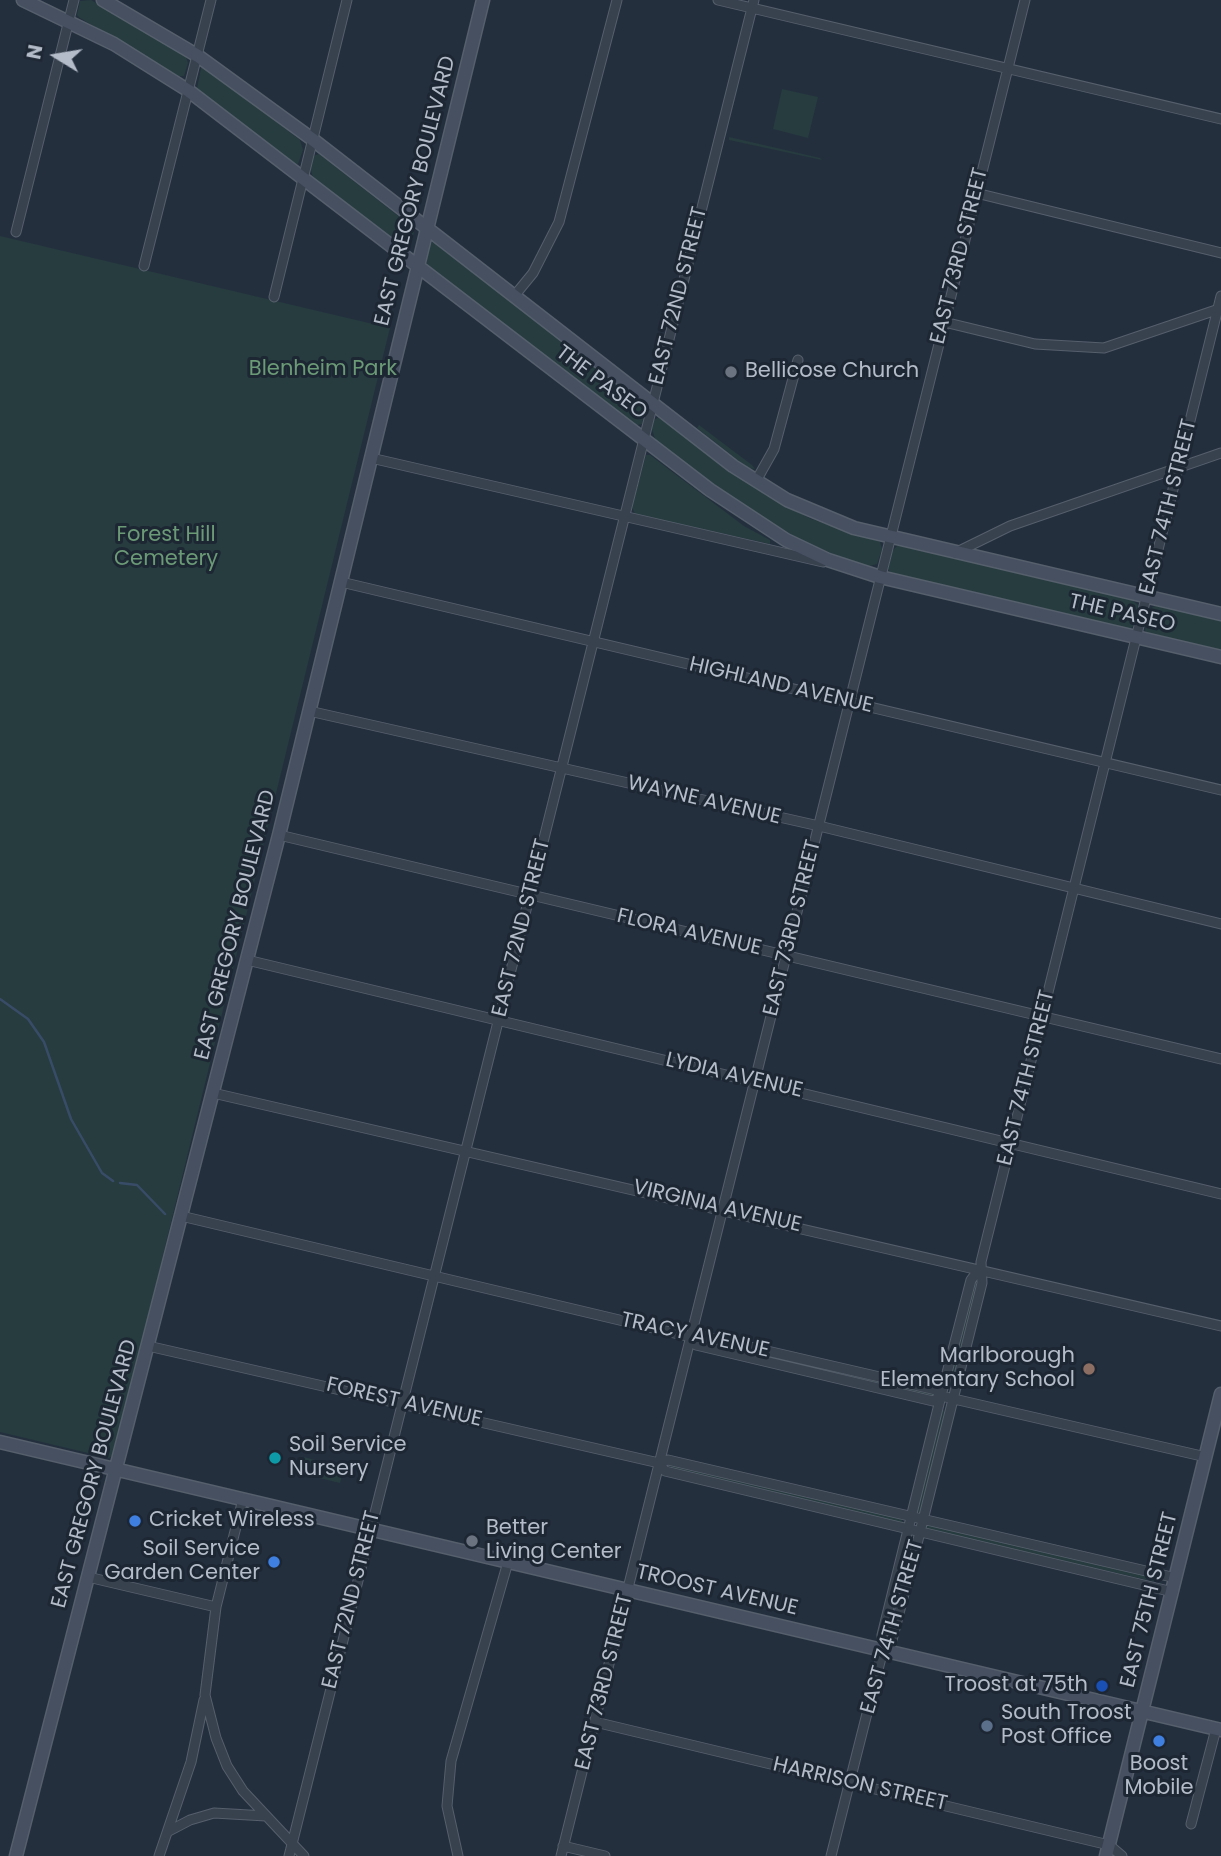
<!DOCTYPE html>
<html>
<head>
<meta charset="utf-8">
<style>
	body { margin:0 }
	#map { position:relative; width:1221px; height:1856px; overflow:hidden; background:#242f3e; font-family:Poppins,sans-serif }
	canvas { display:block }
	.north { position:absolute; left:21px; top:21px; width:70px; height:70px; -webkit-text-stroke:5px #1d2633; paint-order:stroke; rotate:281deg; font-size:19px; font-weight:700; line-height:28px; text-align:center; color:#b4bcc9 }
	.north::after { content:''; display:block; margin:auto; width:24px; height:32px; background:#b4bcc9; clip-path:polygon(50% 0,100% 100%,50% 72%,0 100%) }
</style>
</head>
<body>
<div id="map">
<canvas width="1221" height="1856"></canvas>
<div class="north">N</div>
</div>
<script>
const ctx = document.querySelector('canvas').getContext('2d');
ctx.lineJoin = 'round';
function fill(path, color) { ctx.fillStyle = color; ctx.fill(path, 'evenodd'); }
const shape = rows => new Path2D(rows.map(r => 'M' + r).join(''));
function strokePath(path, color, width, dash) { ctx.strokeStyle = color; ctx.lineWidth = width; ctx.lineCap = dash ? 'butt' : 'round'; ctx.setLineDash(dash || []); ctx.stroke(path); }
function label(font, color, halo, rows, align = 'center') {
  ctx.font = font + ' Poppins,sans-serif'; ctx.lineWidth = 6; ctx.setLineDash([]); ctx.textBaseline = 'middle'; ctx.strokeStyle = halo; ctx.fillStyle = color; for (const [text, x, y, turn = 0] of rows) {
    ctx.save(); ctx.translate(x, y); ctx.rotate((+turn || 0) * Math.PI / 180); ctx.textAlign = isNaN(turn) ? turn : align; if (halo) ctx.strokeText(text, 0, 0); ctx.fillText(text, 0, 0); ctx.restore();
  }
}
const green = shape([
	[91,0,185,54,188,63,184,76,178,76,80,18,77,15,80,1],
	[201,68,206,68,300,140,303,150,298,164,293,163,197,89],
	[782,89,818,97,808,138,773,129],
	[729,137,820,158,822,160,729,140],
	[319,154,411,226,414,232,410,248,400,245,313,178,310,166,313,156],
	[0,236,390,328,114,1455,109,1458,0,1432],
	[433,242,642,403,645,409,642,424,635,426,428,266,425,259,428,246],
	[659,417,767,496,811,519,880,542,882,549,877,564,866,567,804,542,729,497,656,442,652,429,654,420],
	[699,425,752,465,755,469,748,468,697,428],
	[646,455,650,455,744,526,770,540,770,544,635,514,632,507],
	[898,545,1131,599,1138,605,1134,625,1128,631,893,576,888,569,892,551],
	[1156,605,1221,621,1221,653,1148,636,1145,630,1150,609],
	[974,1282,977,1285,954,1382,949,1386],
	[702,1340,936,1394,936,1397,702,1343],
	[941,1410,944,1410,946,1415,922,1510,917,1513],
	[304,1457,344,1468,340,1483,315,1477,318,1469,302,1464],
	[671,1465,900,1518,904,1523,670,1469],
	[927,1524,1154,1577,1156,1582,926,1529]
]);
const stream = shape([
	[0,999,28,1019,44,1042,71,1119,102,1173,113,1181],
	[120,1183,137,1185,165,1214]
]);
const minor = shape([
	[718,0,1221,119],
	[976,193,1221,253],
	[16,232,74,0],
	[144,266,211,0],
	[515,295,533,273,559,222,617,0],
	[274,297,347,0],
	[944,322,1035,344,1104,348,1219,309],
	[371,458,823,562],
	[756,481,774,449,798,360],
	[955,553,1010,526,1221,453],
	[341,582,1221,790],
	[309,711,819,826,1221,924],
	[279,835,1221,1059],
	[247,960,1221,1194],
	[213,1093,1221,1326],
	[181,1216,691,1337,698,1335,936,1390,941,1396,1206,1457],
	[691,1337,696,1345,933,1401,941,1396],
	[148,1346,659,1463],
	[659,1463,665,1471,1173,1592],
	[659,1463,668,1460,1176,1578],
	[243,1499,216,1607,205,1695,216,1738,227,1766,243,1791,304,1856],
	[88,1577,216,1607],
	[883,1650,882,1635,941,1396,971,1280,980,1268],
	[595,1722,1109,1845,1122,1856],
	[1191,1824,1216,1729],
	[169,1831,190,1820,214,1813,266,1816],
	[563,1846,605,1856],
	[159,1856,191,1762,204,1700],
	[289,1856,754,0],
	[458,1856,447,1806,451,1761,508,1562],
	[561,1856,1025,0],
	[831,1856,883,1650,892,1640,919,1536,982,1283,981,1262,1221,296]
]);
const secondary = shape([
	[23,0,114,44,189,91,710,490,786,540,828,560,880,577,1221,657],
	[103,0,198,56,312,139,733,466,787,500,854,528,1221,614],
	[0,1442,1221,1730],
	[16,1856,279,835,483,0],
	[1106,1856,1221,1394]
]);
const markers = [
	[731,372,7,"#6b7280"],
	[1089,1369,7,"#8d6e63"],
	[275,1458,7,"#0f9aa8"],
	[135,1521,7,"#3f7fe0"],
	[472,1541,7,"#6b7280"],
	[274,1562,7,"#3f7fe0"],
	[1102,1686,7,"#1a4fb4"],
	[987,1726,7,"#5c6f8a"],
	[1159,1741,7,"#3f7fe0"]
];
const streetNames = [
	["EAST GREGORY BOULEVARD",416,191,-76],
	["EAST 73RD STREET",960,256,-76],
	["EAST 72ND STREET",679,296,-76],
	["THE PASEO",601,383,37],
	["EAST 74TH STREET",1169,507,-76],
	["THE PASEO",1122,614,13],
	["HIGHLAND AVENUE",781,686,13],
	["WAYNE AVENUE",704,801,13],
	["EAST GREGORY BOULEVARD",236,925,-76],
	["EAST 72ND STREET",522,928,-76],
	["EAST 73RD STREET",793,928,-76],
	["FLORA AVENUE",689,933,13],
	["LYDIA AVENUE",734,1076,13],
	["EAST 74TH STREET",1027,1078,-76],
	["VIRGINIA AVENUE",717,1207,13],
	["TRACY AVENUE",695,1336,12],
	["FOREST AVENUE",404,1403,13],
	["EAST GREGORY BOULEVARD",95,1474,-75],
	["TROOST AVENUE",717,1591,13],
	["EAST 72ND STREET",352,1600,-76],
	["EAST 75TH STREET",1150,1600,-76],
	["EAST 74TH STREET",893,1627,-74],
	["EAST 73RD STREET",605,1682,-76],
	["HARRISON STREET",860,1785,13]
];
const parkNames = [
	["Blenheim Park",323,370],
	["Forest Hill",166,536],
	["Cemetery",166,560]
];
const poiNames = [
	["Bellicose Church",745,372],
	["Marlborough",1075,1357,"right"],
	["Elementary School",1075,1381,"right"],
	["Soil Service",289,1446],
	["Nursery",289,1470],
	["Cricket Wireless",149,1521],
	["Better",486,1529],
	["Living Center",486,1553],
	["Soil Service",260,1550,"right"],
	["Garden Center",260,1574,"right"],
	["Troost at 75th",1088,1686,"right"],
	["South Troost",1001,1714],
	["Post Office",1001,1738],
	["Boost",1159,1765,"center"],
	["Mobile",1159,1789,"center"]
];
fill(green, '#263c3f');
strokePath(stream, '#394c67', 2.5);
strokePath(minor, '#565f6c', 11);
strokePath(secondary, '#565f6c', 15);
strokePath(minor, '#38414e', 9);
strokePath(secondary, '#465061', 12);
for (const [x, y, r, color] of markers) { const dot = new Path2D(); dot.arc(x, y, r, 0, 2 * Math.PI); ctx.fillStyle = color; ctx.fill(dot); strokePath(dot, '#1d2633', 2.5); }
label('21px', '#b4bcc9', '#1d2633', streetNames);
label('21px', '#6b9a76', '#1d2633', parkNames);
label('21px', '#b4bcc9', '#1d2633', poiNames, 'left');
</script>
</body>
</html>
